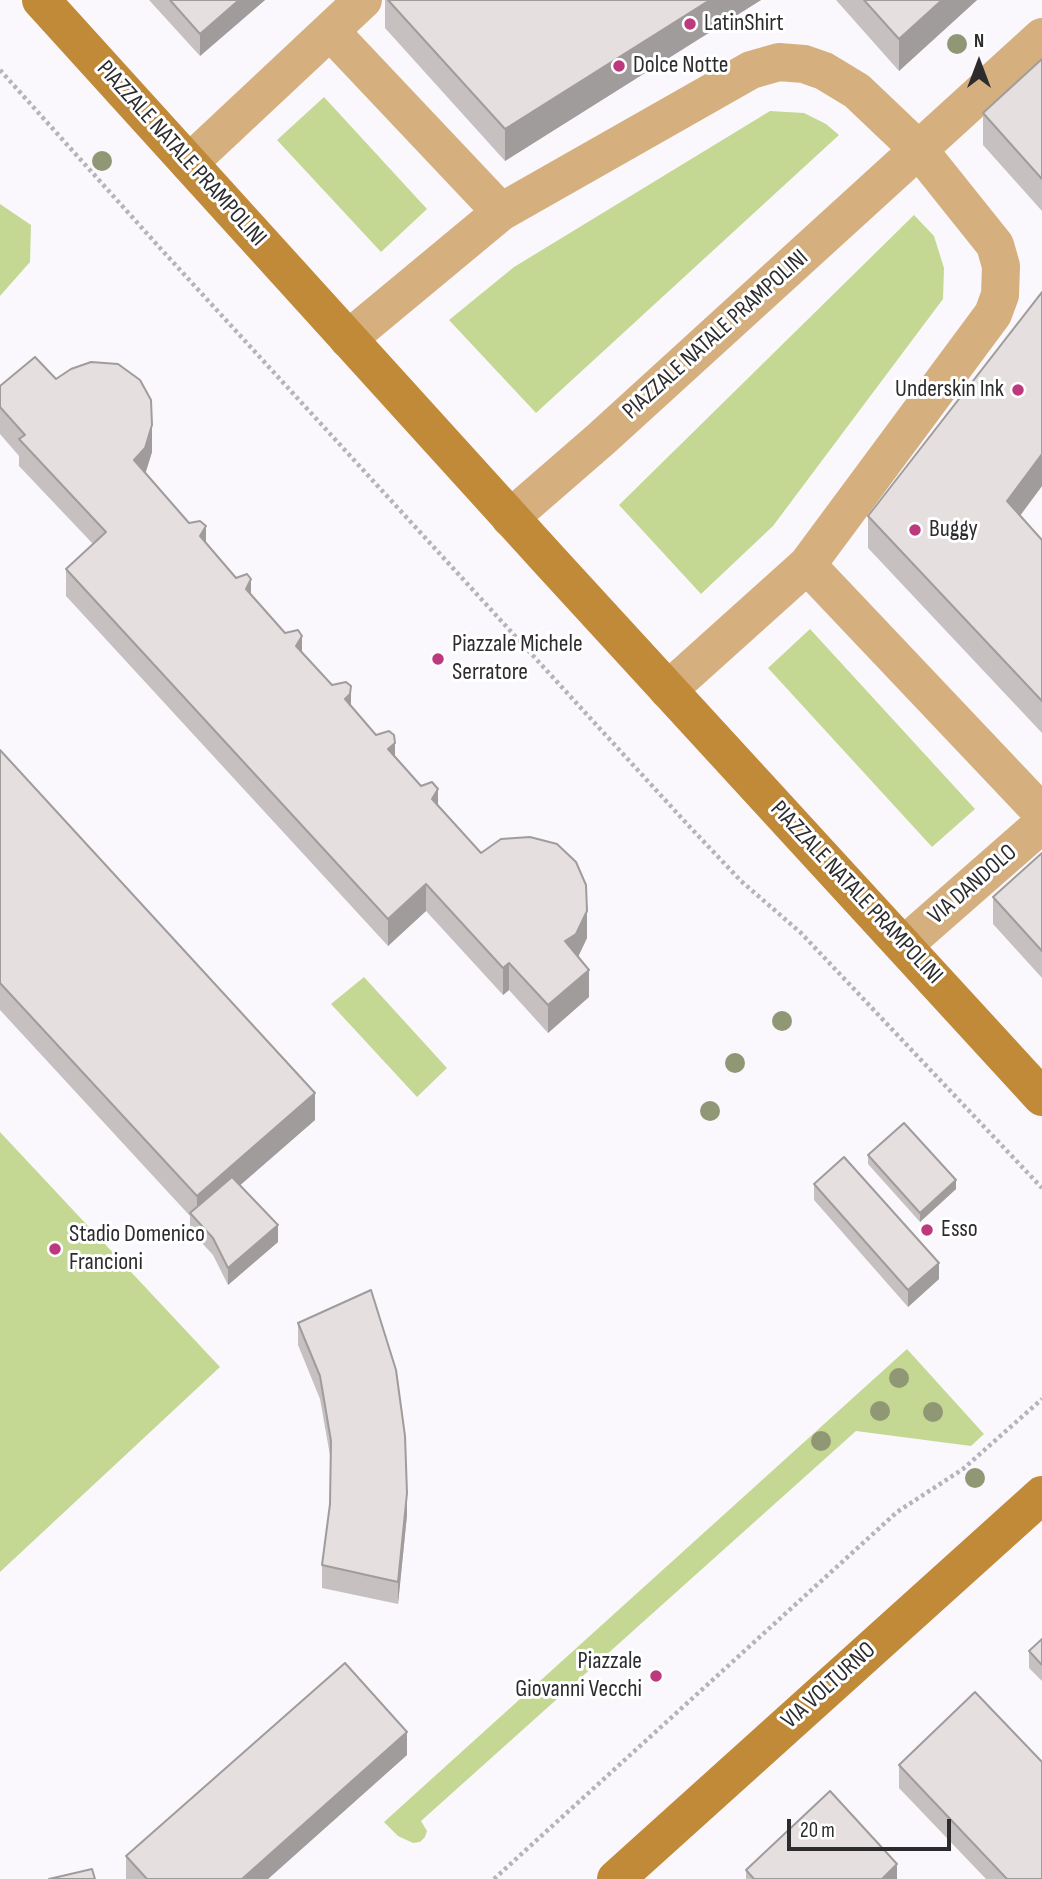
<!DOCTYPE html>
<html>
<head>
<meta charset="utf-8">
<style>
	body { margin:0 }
	#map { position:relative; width:1042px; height:1879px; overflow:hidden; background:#faf8fd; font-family:"Sofia Sans Condensed",sans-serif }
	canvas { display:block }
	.north { position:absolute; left:944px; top:28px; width:70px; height:70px; -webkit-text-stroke:5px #fff; paint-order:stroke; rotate:0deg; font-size:19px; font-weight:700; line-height:28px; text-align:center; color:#2c2b2d }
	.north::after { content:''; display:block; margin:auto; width:24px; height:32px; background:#2c2b2d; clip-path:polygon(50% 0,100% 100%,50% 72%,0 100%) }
	.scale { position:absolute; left:787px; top:1819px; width:164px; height:32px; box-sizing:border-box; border:4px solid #2c2b2d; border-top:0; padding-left:9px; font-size:21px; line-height:24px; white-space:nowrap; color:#2c2b2d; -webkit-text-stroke:5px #fff; paint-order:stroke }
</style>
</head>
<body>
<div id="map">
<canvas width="1042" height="1879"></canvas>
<div class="north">N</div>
<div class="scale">20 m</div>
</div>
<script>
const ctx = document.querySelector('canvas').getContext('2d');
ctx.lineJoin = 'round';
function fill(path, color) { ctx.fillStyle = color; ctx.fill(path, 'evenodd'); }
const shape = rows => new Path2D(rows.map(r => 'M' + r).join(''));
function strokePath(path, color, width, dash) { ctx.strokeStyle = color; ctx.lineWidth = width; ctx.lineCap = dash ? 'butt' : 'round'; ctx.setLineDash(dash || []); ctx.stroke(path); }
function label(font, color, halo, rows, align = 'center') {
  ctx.font = font + ' "Sofia Sans Condensed",sans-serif'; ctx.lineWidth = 6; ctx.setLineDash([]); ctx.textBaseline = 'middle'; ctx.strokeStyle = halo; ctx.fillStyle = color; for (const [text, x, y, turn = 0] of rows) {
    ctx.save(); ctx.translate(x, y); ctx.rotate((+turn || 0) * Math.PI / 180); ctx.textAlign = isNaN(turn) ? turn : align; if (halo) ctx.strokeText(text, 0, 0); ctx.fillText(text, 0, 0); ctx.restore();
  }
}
const green = shape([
	[324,97,427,209,381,252,277,140],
	[770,111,804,113,826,124,839,135,536,413,449,320,514,267],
	[0,204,31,225,30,262,0,296],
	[914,215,934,236,944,268,943,299,773,526,701,594,619,505],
	[810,629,975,809,932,847,768,668],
	[364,977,447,1068,417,1097,331,1004],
	[0,1132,220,1367,0,1572],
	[907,1349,984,1434,971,1446,856,1431,421,1821,427,1831,425,1837,420,1842,413,1843,398,1836,384,1822]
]);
const path = shape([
	[0,70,160,248,688,825,741,881,801,933,1042,1188],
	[494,1879,897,1512,963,1469,1042,1399]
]);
const minor = shape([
	[330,31,501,212],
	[189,163,363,0],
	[348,339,501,212,751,70,779,62,804,64,824,71,857,91,919,150,995,245,1001,266,1000,295,993,314,807,565,668,690],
	[510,518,601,439,1042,37],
	[807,565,1042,813],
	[904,945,1042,824]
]);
const secondary = shape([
	[41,0,550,561,1042,1097],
	[616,1879,1042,1495]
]);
const trees = [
	[957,44],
	[102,161],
	[782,1021],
	[735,1063],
	[710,1111],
	[899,1378],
	[880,1411],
	[933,1412],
	[821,1441],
	[975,1478]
];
const wall = shape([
	[149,0,265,0,200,56],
	[385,0,761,0,505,161,385,28],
	[836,0,977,0,899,71],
	[1042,59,1042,211,983,145,983,113],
	[56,379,152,452,145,473,251,595,481,853,587,938,578,957,589,997,548,1033,509,990,503,995,426,911,388,946,66,596,66,569,93,544,19,466,19,456,0,434,0,386],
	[1042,486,1020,516,1042,540,1042,733,868,548,868,516],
	[0,750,315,1120,240,1185,278,1242,228,1285,213,1255,190,1230,190,1216,0,1010],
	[1042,853,1042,978,993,924,993,897],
	[868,1155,956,1189,920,1222,868,1164],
	[814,1184,939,1279,908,1307,814,1200],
	[298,1323,407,1515,398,1604,322,1588,322,1565,330,1504,331,1461,320,1399,298,1345],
	[1042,1639,1042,1681,1029,1668,1029,1651],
	[407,1755,268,1879,126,1879,126,1856],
	[899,1765,1042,1879,986,1879,899,1788],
	[746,1870,897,1879,746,1879]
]);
const shadedWall = shape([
	[239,0,265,0,200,56,200,34],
	[710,0,761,0,505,161,505,129],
	[942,0,977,0,899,71,899,39],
	[152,425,152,452,145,475,134,460],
	[1042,454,1042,486,1007,533,1007,501],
	[206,526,206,553,200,536],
	[251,579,251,606,246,589],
	[302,636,302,663,296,646],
	[351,686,351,713,345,699],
	[395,743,395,770,388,749],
	[438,789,438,816,432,799],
	[426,884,426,911,388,946,388,919],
	[587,911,587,938,576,961,565,941],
	[509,963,509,990,503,995,503,968],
	[589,970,589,997,548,1033,548,1005],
	[315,1093,315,1120,198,1222,197,1221,197,1196],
	[956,1180,956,1189,920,1222,920,1213],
	[278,1225,278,1242,228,1285,228,1268],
	[939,1263,939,1279,908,1307,908,1290],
	[407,1493,407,1515,398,1604,398,1582],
	[407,1732,407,1755,268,1879,242,1879],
	[897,1864,897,1879,882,1879]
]);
const building = shape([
	[170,0,239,0,200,34,170,0],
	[388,0,710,0,505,129,388,0],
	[864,0,942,0,899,39,864,0],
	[1042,59,1042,179,983,113,1042,59],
	[1042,292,1042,454,1007,501,1042,540,1042,701,868,516,1042,292],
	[35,357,56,379,71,369,91,362,118,364,140,380,151,400,152,425,145,448,134,460,189,523,200,521,206,526,200,536,236,578,247,574,251,579,246,589,285,633,298,630,302,636,296,646,332,685,346,682,351,686,350,694,345,699,376,735,389,731,394,735,395,743,388,749,421,786,432,782,438,789,432,799,481,853,501,839,530,837,557,844,576,862,586,885,587,911,576,934,565,941,589,970,548,1005,509,963,503,968,426,884,388,919,66,569,106,532,19,439,25,435,0,407,0,386,35,357],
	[0,750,315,1093,197,1196,0,983,0,750],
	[1042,853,1042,951,993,897,1042,853],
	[904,1123,956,1180,920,1213,868,1155,904,1123],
	[844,1157,939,1263,908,1290,814,1184,844,1157],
	[232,1177,278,1225,228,1268,213,1238,190,1213,232,1177],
	[371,1290,396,1370,405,1436,407,1493,398,1582,322,1565,330,1504,331,1441,320,1376,298,1323,371,1290],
	[1042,1639,1042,1665,1029,1651,1042,1639],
	[345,1663,407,1732,242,1879,147,1879,126,1856,345,1663],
	[975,1692,1042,1762,1042,1879,1007,1879,899,1765,975,1692],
	[830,1791,897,1864,882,1879,754,1879,746,1870,830,1791],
	[92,1869,95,1879,49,1879,92,1869]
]);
const markers = [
	[690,24,7,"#bd397e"],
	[619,66,7,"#bd397e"],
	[1018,390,7,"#bd397e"],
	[915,530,7,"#bd397e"],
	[438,659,7,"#bd397e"],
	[927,1230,7,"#bd397e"],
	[55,1249,7,"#bd397e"],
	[656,1676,7,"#bd397e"]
];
const poiNames = [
	["LatinShirt",704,24],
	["Dolce Notte",633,66],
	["Underskin Ink",1004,390,"right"],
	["Buggy",929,530],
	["Piazzale Michele",452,645],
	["Serratore",452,673],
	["Esso",941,1230],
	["Stadio Domenico",69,1235],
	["Francioni",69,1263],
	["Piazzale",642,1662,"right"],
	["Giovanni Vecchi",642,1690,"right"]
];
const streetNames = [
	["PIAZZALE NATALE PRAMPOLINI",181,154,48],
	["PIAZZALE NATALE PRAMPOLINI",716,335,-42],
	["VIA DANDOLO",973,885,-41],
	["PIAZZALE NATALE PRAMPOLINI",856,893,47],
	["VIA VOLTURNO",829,1686,-42]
];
fill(green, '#c5d893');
strokePath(path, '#b6b4b8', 4.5, [3.5, 3.5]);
strokePath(minor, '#d5b07e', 38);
strokePath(secondary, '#c18a38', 38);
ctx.fillStyle = '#909775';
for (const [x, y] of trees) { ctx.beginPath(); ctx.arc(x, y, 10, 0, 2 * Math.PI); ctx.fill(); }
fill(wall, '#c6c0c0');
fill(shadedWall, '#a19c9c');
fill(building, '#e6dfdf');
strokePath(building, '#a19c9c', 2);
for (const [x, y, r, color] of markers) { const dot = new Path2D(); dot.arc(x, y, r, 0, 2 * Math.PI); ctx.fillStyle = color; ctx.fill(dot); strokePath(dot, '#fff', 2.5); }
label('24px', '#2c2b2d', '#fff', poiNames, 'left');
label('24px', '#2c2b2d', '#fff', streetNames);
</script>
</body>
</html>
